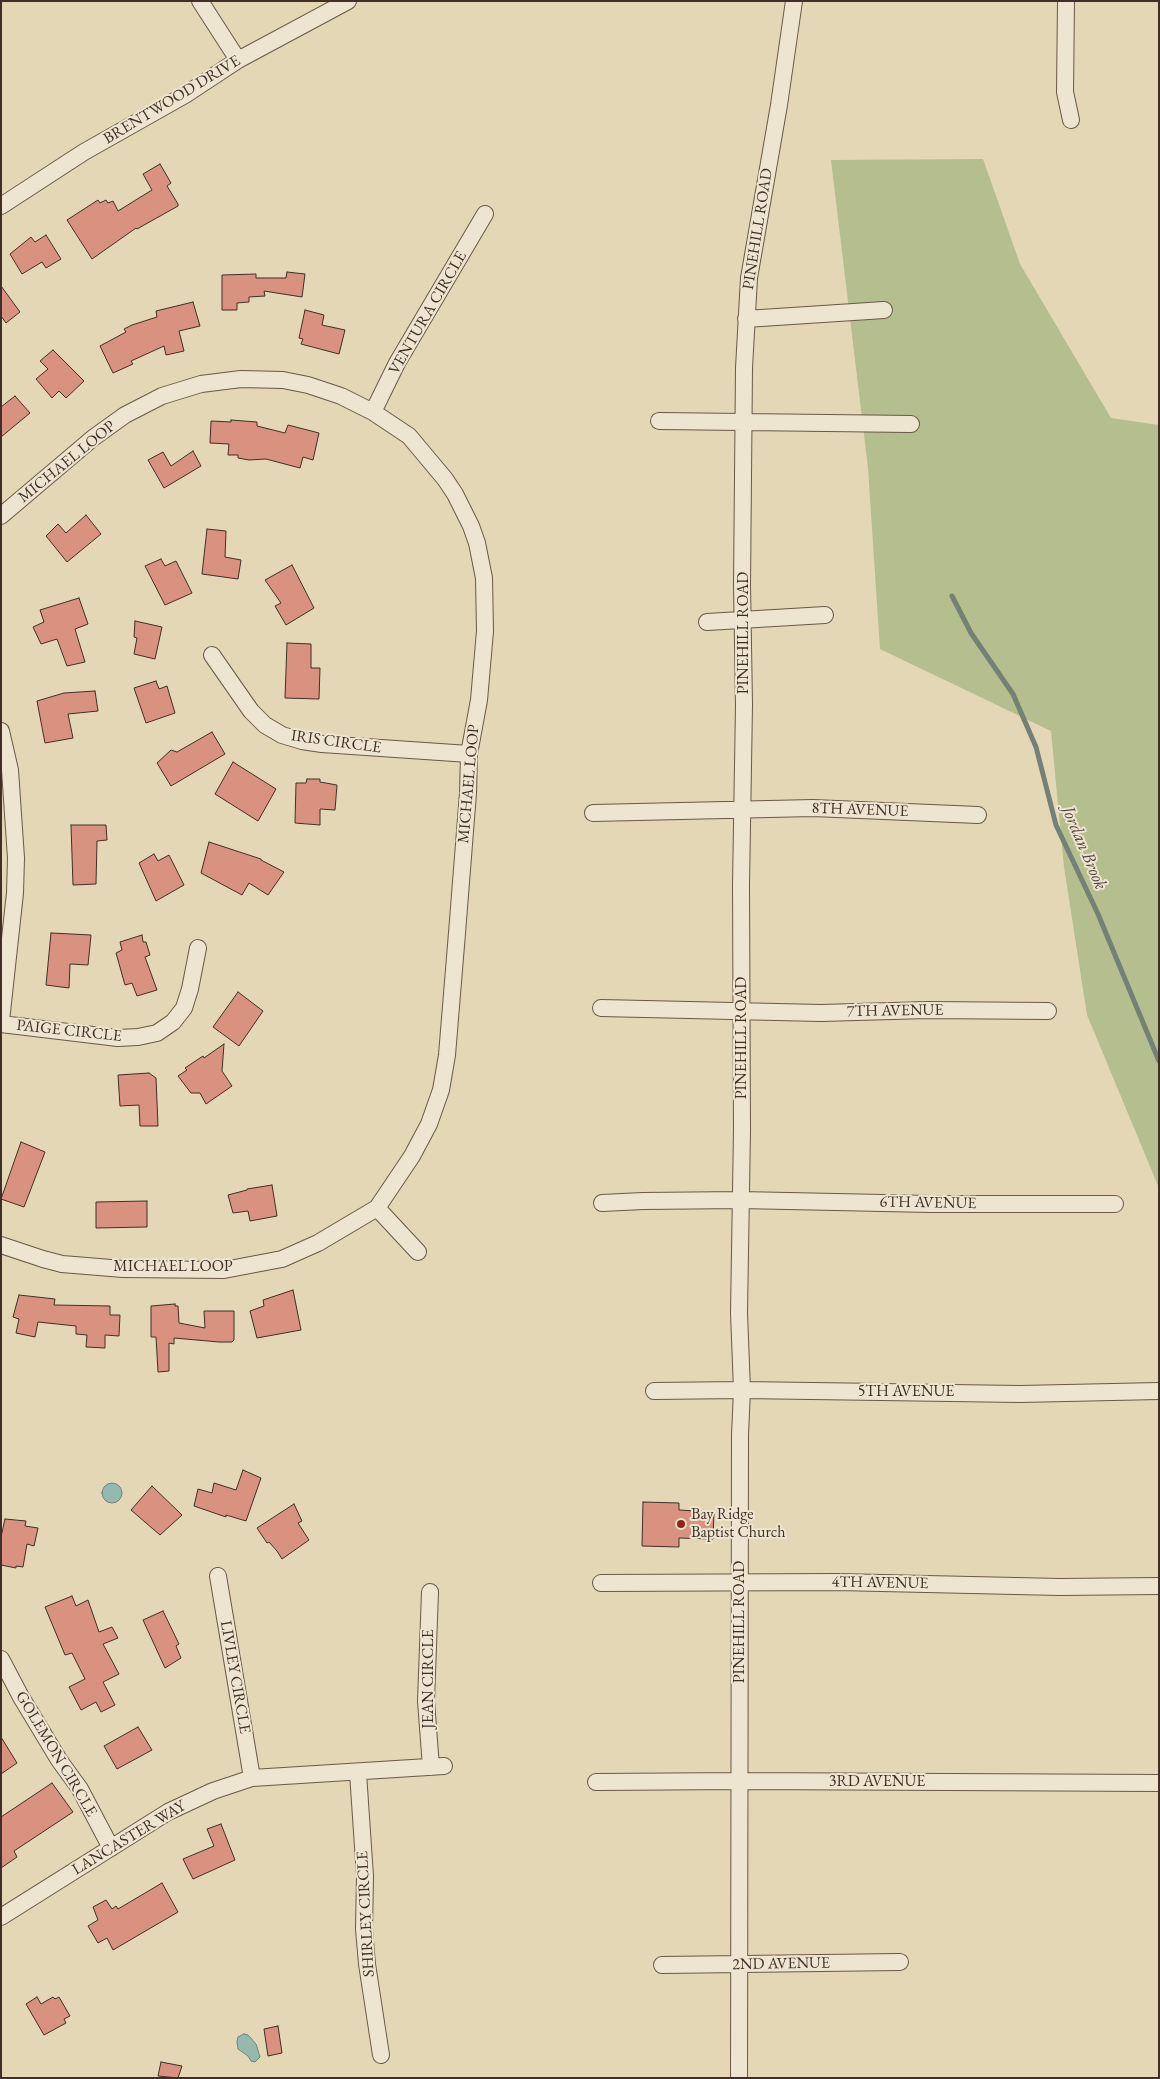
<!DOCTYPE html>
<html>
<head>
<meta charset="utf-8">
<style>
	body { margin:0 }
	#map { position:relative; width:1160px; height:2079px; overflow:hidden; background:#e3d7b6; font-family:"EB Garamond",serif }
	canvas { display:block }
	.frame { position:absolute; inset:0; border:2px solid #412e24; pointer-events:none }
</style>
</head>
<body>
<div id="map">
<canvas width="1160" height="2079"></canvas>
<div class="frame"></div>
</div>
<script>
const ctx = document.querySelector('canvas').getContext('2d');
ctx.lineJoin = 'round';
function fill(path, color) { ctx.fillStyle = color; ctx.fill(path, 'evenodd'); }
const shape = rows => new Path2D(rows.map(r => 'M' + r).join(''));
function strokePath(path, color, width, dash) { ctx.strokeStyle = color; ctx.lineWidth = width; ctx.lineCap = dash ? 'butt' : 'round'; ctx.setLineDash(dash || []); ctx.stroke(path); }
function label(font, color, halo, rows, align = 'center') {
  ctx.font = font + ' "EB Garamond",serif'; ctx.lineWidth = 4; ctx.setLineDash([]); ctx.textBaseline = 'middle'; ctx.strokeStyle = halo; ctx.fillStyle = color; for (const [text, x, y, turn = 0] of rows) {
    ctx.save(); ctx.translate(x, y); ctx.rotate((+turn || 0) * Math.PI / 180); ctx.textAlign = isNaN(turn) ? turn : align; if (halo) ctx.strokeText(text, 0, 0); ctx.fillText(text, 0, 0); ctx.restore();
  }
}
const green = shape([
	[983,159,1020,264,1111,418,1159,425,1159,1188,1087,1015,1064,867,1051,731,880,649,868,468,831,160]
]);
const water = shape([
	'102 1493a10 10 0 1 1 20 0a10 10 0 1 1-20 0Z',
	[244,2034,248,2035,256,2044,260,2057,255,2062,251,2061,248,2056,238,2049,237,2042,238,2037,244,2034]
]);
const stream = shape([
	[952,596,971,633,1013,694,1036,747,1056,825,1098,914,1159,1061]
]);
const building = shape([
	[160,164,171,183,167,186,178,204,178,206,137,229,136,228,92,259,67,220,98,200,100,203,106,200,108,203,113,201,118,211,152,190,143,174,160,164],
	[46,235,61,259,46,268,42,262,22,274,10,254,31,237,35,242,46,235],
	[287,272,305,274,302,297,264,291,265,296,249,297,249,302,237,303,237,310,222,310,222,275,256,274,256,278,286,278,287,272],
	[1,286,20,312,6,323,1,316,1,286],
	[193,302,200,326,179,331,184,351,166,355,164,346,131,361,133,364,113,373,100,346,126,332,124,329,132,325,157,317,156,311,193,302],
	[305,310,324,315,322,325,345,330,339,354,301,344,303,339,299,338,305,310],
	[53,350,84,381,66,398,59,391,52,398,36,379,48,369,40,361,53,350],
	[15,396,30,413,1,437,1,407,15,396],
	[231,420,257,422,257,426,285,433,288,425,319,433,313,460,303,457,300,468,266,459,249,460,238,458,238,455,228,455,229,444,210,443,211,421,231,422,231,420],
	[193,451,201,466,164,488,148,460,163,452,171,466,193,451],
	[86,515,101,534,67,562,46,536,58,524,66,533,86,515],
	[207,529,226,531,225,557,241,560,238,579,202,574,207,529],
	[161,559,165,566,176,561,192,593,165,605,145,566,161,559],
	[292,565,314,608,286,625,275,606,281,603,265,580,292,565],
	[79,598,88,624,75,629,85,662,67,666,57,639,41,644,33,627,44,622,40,610,79,598],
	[135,621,162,627,155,659,134,654,137,638,134,637,135,621],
	[287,643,311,644,311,668,320,668,319,699,285,698,287,643],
	[156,681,159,689,167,686,175,713,146,723,134,688,156,681],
	[95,691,98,711,68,714,73,738,45,743,37,701,64,693,95,691],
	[212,732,225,754,171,786,157,763,171,750,177,752,212,732],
	[233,762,276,789,258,821,215,794,233,762],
	[307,779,320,779,320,782,337,785,335,810,320,809,320,825,295,823,296,783,306,783,307,779],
	[71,825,106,825,107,840,97,841,96,884,73,885,71,825],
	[209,842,261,859,261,860,284,872,268,895,249,883,242,895,201,873,209,842],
	[154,854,158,861,169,855,184,885,156,901,139,863,154,854],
	[51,933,91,935,88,965,70,964,69,988,46,985,51,933],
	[142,935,143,942,146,942,150,955,145,957,157,990,137,996,132,983,125,985,116,953,122,950,120,942,142,935],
	[238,992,263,1011,239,1046,213,1027,238,992],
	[224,1044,222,1071,232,1086,206,1104,200,1093,191,1093,178,1076,187,1070,185,1068,203,1056,204,1058,224,1044],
	[149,1073,156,1078,158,1126,140,1126,139,1105,120,1106,118,1075,149,1073],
	[21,1142,45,1152,24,1207,1,1199,21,1142],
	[272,1185,277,1216,250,1221,248,1211,233,1213,228,1195,247,1190,247,1189,272,1185],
	[147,1201,147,1227,96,1228,96,1202,147,1201],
	[293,1290,301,1330,257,1338,250,1311,264,1306,263,1300,293,1290],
	[19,1295,55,1299,54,1305,110,1306,110,1315,120,1315,119,1336,105,1335,105,1348,86,1347,87,1335,76,1334,76,1326,38,1322,35,1337,16,1333,19,1319,13,1317,19,1295],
	[175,1304,175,1306,178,1306,179,1323,205,1328,204,1311,234,1311,234,1340,232,1342,219,1342,174,1338,174,1344,169,1343,169,1371,158,1372,156,1337,151,1337,151,1306,175,1304],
	[243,1470,261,1478,246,1521,226,1515,226,1517,194,1506,198,1489,212,1493,214,1483,236,1490,243,1470],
	[152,1486,182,1515,160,1535,131,1510,152,1486],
	[643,1502,679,1503,679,1510,714,1512,713,1539,679,1538,679,1547,642,1546,643,1502],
	[294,1504,302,1521,298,1523,309,1540,282,1559,277,1551,269,1542,267,1543,257,1528,294,1504],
	[5,1519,26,1521,25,1526,38,1528,34,1546,27,1544,23,1567,16,1566,16,1568,1,1565,1,1537,5,1519],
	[72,1596,76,1606,88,1600,99,1632,112,1627,118,1638,103,1644,119,1674,103,1682,115,1705,101,1712,96,1702,81,1710,69,1687,85,1679,72,1653,65,1655,45,1607,72,1596],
	[163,1611,179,1644,176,1646,181,1658,165,1668,143,1620,163,1611],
	[138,1727,152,1750,117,1769,104,1746,138,1727],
	[1,1737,17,1763,1,1774,1,1737],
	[52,1783,73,1812,14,1851,17,1857,1,1868,1,1817,52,1783],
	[221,1824,235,1860,193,1879,183,1859,214,1846,207,1829,221,1824],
	[162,1883,178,1912,113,1950,107,1938,98,1943,88,1926,98,1920,93,1907,106,1900,112,1909,116,1906,118,1909,162,1883],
	[37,1997,41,2004,53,1997,55,1999,59,1997,70,2016,64,2019,66,2023,44,2035,26,2004,37,1997],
	[278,2026,282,2053,268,2056,264,2029,278,2026],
	[161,2062,182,2066,178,2078,158,2076,161,2062]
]);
const minor = shape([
	[200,1,238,60],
	[1066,1,1065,92,1071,120],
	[1,206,84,152,185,95,238,60,348,1],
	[746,319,884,310],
	[373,412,397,363,485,214],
	[659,421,911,424],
	[1,516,93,438,125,415,162,396,201,384,241,379,283,380,308,385,341,396,373,412,409,436,445,479,455,494,471,526,477,543,484,578,485,631,479,700,469,754,468,793,457,933,447,1055,441,1090,429,1124,412,1156,377,1208,318,1243,282,1259,224,1270,123,1269,62,1264,43,1259,1,1245],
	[707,622,825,615],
	[212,655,251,711,265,725,282,735,302,741,322,744,469,754],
	[1,731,10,770,16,858,15,893,1,1021],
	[593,813,813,808,978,815],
	[601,1008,821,1013,928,1010,1048,1011],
	[1,1024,118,1038,138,1037,157,1033,173,1022,184,1008,190,989,198,948],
	[602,1203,643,1201,740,1200,931,1204,1115,1204],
	[377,1208,418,1252],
	[654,1391,742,1390,1020,1394,1159,1391],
	[218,1576,252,1778],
	[601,1583,837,1582,1060,1587,1159,1586],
	[430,1592,426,1701,431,1767],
	[1,1659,21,1697,59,1760,80,1789,111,1848],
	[358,1773,365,1876,364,1929,367,1964,381,2055],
	[596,1782,740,1781,1159,1783],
	[1,1917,168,1812,213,1791,252,1778,444,1766],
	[662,1965,900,1962],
	[739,2078,740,1435,742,1390,739,1313,742,1130,741,885,744,705,742,584,744,368,749,278,779,105,794,1]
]);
const markers = [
	[681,1524,5,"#8f2418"]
];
const streetNames = [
	["BRENTWOOD DRIVE",172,100,-31],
	["PINEHILL ROAD",758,229,-81],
	["VENTURA CIRCLE",428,313,-60],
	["MICHAEL LOOP",67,462,-39],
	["PINEHILL ROAD",744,633,-90],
	["IRIS CIRCLE",336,742,8],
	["MICHAEL LOOP",469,784,-85],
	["8TH AVENUE",860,810,2],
	["7TH AVENUE",895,1011,-1],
	["PAIGE CIRCLE",69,1031,6],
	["PINEHILL ROAD",742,1038,-90],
	["6TH AVENUE",928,1203,1],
	["MICHAEL LOOP",173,1267],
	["5TH AVENUE",906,1392],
	["4TH AVENUE",880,1583,1],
	["PINEHILL ROAD",740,1622,-90],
	["LIVLEY CIRCLE",235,1677,80],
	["JEAN CIRCLE",429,1679,-90],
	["GOLEMON CIRCLE",56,1754,59],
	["3RD AVENUE",877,1782],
	["LANCASTER WAY",129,1838,-31],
	["SHIRLEY CIRCLE",366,1914,-93],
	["2ND AVENUE",781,1964,-1]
];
const poiNames = [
	["Bay Ridge",691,1515],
	["Baptist Church",691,1533]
];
const waterNames = [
	["Jordan Brook",1084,848,67]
];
fill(green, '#b4be8e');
fill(water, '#95b9af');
strokePath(water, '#738177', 1);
strokePath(stream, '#738177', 5);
fill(building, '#d99280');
strokePath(building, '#412e24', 1);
strokePath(minor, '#6a5848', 18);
strokePath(minor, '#ede5d0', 16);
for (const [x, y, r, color] of markers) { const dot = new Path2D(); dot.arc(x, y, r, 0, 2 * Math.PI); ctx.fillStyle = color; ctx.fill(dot); strokePath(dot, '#ede5d0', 2); }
label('16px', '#412e24', '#ede5d0', streetNames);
label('16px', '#412e24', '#ede5d0', poiNames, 'left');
label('italic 18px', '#524a40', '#ede5d0', waterNames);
</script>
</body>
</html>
